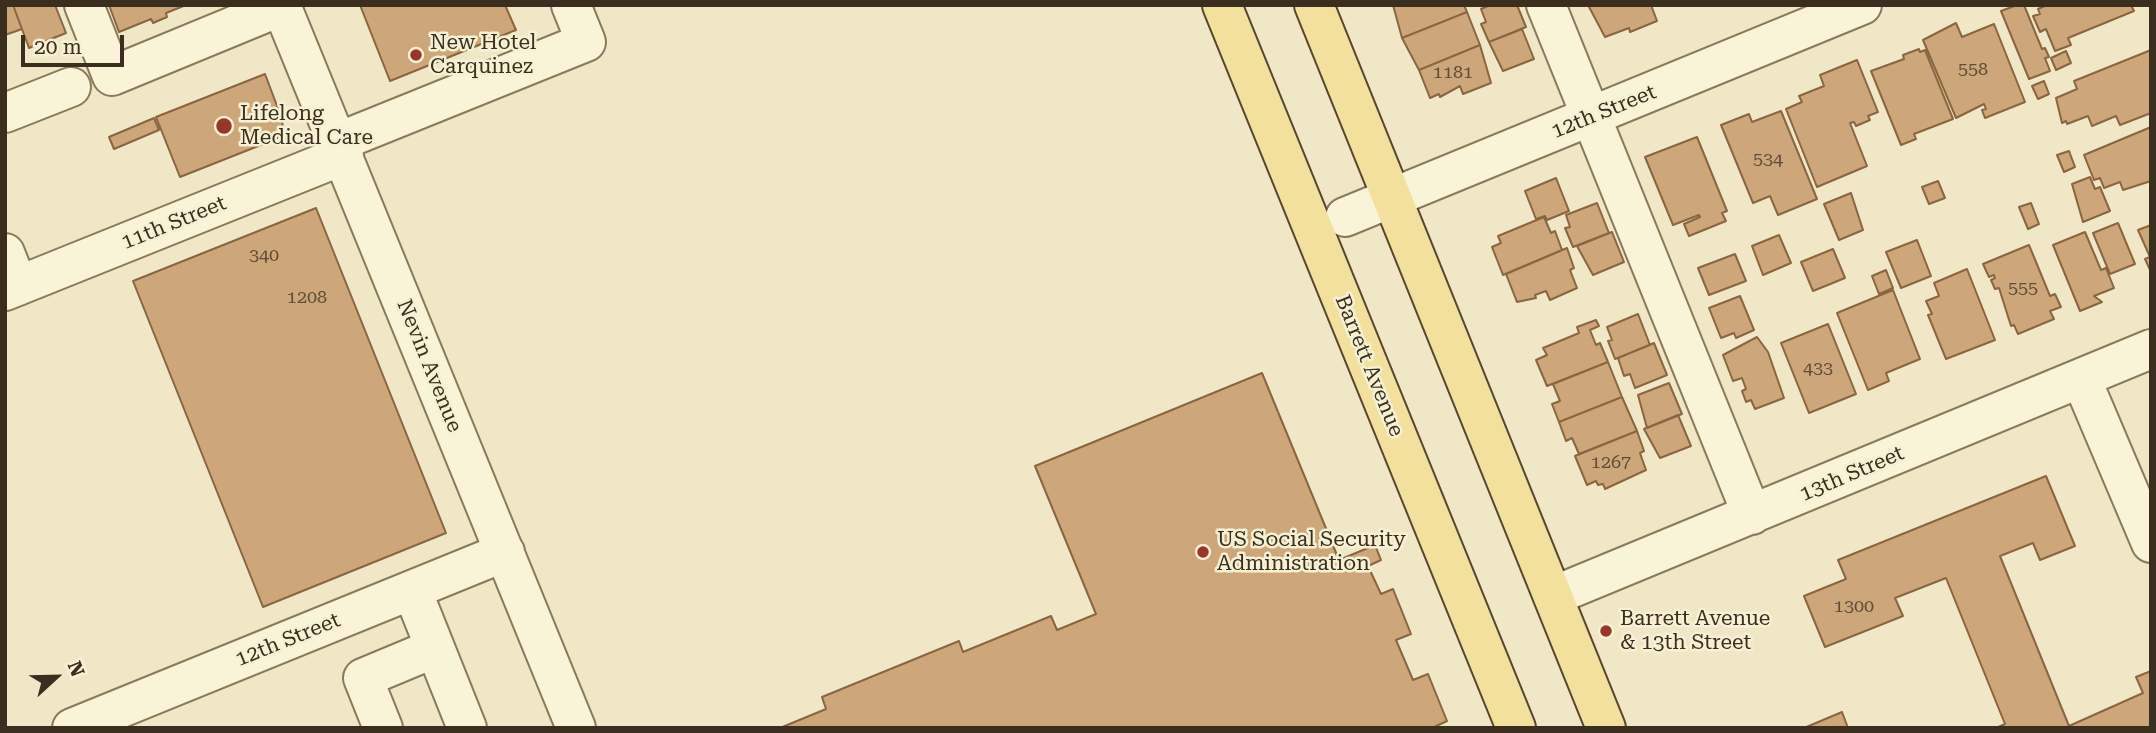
<!DOCTYPE html>
<html>
<head>
<meta charset="utf-8">
<style>
	body { margin:0 }
	#map { position:relative; width:2156px; height:733px; overflow:hidden; background:#efe7c5; font-family:"Roboto Serif",serif }
	canvas { display:block }
	.frame { position:absolute; inset:0; border:7px solid #3a2f1f; pointer-events:none }
	.north { position:absolute; left:21px; top:642px; width:70px; height:70px; -webkit-text-stroke:5px #f6f0d4; paint-order:stroke; rotate:68deg; font-size:19px; font-weight:700; line-height:28px; text-align:center; color:#3a2f1f }
	.north::after { content:''; display:block; margin:auto; width:24px; height:32px; background:#3a2f1f; clip-path:polygon(50% 0,100% 100%,50% 72%,0 100%) }
	.scale { position:absolute; left:21px; top:35px; width:103px; height:32px; box-sizing:border-box; border:4px solid #3a2f1f; border-top:0; padding-left:9px; font-size:21px; line-height:24px; white-space:nowrap; color:#3a2f1f; -webkit-text-stroke:5px #f6f0d4; paint-order:stroke }
</style>
</head>
<body>
<div id="map">
<canvas width="2156" height="733"></canvas>
<div class="frame"></div>
<div class="north">N</div>
<div class="scale">20 m</div>
</div>
<script>
const ctx = document.querySelector('canvas').getContext('2d');
ctx.lineJoin = 'round';
function fill(path, color) { ctx.fillStyle = color; ctx.fill(path, 'evenodd'); }
const shape = rows => new Path2D(rows.map(r => 'M' + r).join(''));
function strokePath(path, color, width, dash) { ctx.strokeStyle = color; ctx.lineWidth = width; ctx.lineCap = dash ? 'butt' : 'round'; ctx.setLineDash(dash || []); ctx.stroke(path); }
function label(font, color, halo, rows, align = 'center') {
  ctx.font = font + ' "Roboto Serif",serif'; ctx.lineWidth = 5; ctx.setLineDash([]); ctx.textBaseline = 'middle'; ctx.strokeStyle = halo; ctx.fillStyle = color; for (const [text, x, y, turn = 0] of rows) {
    ctx.save(); ctx.translate(x, y); ctx.rotate((+turn || 0) * Math.PI / 180); ctx.textAlign = isNaN(turn) ? turn : align; if (halo) ctx.strokeText(text, 0, 0); ctx.fillText(text, 0, 0); ctx.restore();
  }
}
const building = shape([
	[5,5,13,5,22,29,5,35,5,5],
	[13,5,55,5,66,33,29,48,13,5],
	[109,5,186,5,166,13,167,17,153,23,151,19,119,32,109,5],
	[360,5,505,5,516,30,390,81,360,5],
	[1393,5,1464,5,1467,12,1402,38,1393,5],
	[1490,5,1517,5,1526,27,1489,42,1481,24,1486,22,1481,9,1490,5],
	[1588,5,1651,5,1657,21,1630,32,1629,28,1605,37,1588,5],
	[2017,5,2024,5,2042,49,2045,48,2049,57,2045,58,2050,71,2029,79,2001,11,2017,5],
	[2047,5,2131,5,2134,11,2068,38,2071,45,2055,51,2046,29,2040,32,2033,16,2040,14,2038,9,2047,5],
	[1467,12,1480,45,1419,70,1402,38,1467,12],
	[1956,23,1962,37,1994,24,2025,102,1985,118,1982,110,1986,109,1984,104,1956,118,1923,40,1956,23],
	[1522,29,1534,59,1503,71,1489,42,1522,29],
	[1480,45,1491,83,1463,94,1460,86,1440,97,1439,94,1430,98,1419,70,1480,45],
	[1919,49,1920,52,1925,50,1953,119,1914,134,1916,139,1901,145,1871,71,1904,59,1903,55,1919,49],
	[2151,50,2151,113,2120,125,2116,116,2092,126,2088,116,2067,124,2066,121,2062,123,2056,98,2077,89,2074,81,2151,50],
	[2066,51,2071,63,2056,70,2051,58,2066,51],
	[1857,60,1878,112,1868,116,1870,120,1856,126,1854,122,1850,123,1867,166,1817,187,1786,109,1802,102,1799,96,1824,86,1820,75,1857,60],
	[265,74,282,119,283,131,276,139,180,177,156,117,265,74],
	[2044,81,2049,94,2038,99,2032,86,2044,81],
	[1781,111,1817,199,1778,215,1770,196,1753,203,1721,125,1749,114,1752,122,1781,111],
	[154,118,159,130,114,149,109,137,154,118],
	[2151,127,2151,181,2123,190,2120,182,2104,188,2100,178,2094,180,2084,155,2151,127],
	[1697,137,1727,211,1722,213,1726,221,1689,236,1684,224,1700,217,1699,215,1673,225,1645,157,1697,137],
	[2069,151,2075,167,2064,172,2057,155,2069,151],
	[2090,177,2095,189,2100,187,2110,211,2083,222,2072,184,2090,177],
	[1556,178,1569,211,1547,220,1545,216,1536,219,1525,191,1556,178],
	[1938,181,1945,198,1929,204,1922,187,1938,181],
	[1851,193,1863,230,1839,240,1824,204,1851,193],
	[1597,203,1609,233,1573,247,1565,228,1570,227,1566,215,1597,203],
	[2031,203,2039,224,2028,229,2019,207,2031,203],
	[316,208,446,533,263,607,133,281,316,208],
	[1544,217,1551,233,1555,231,1562,250,1503,275,1492,247,1501,243,1498,236,1544,217],
	[2118,223,2135,264,2110,274,2093,233,2118,223],
	[2151,225,2151,272,2145,259,2150,257,2138,230,2151,225],
	[1612,232,1624,262,1593,275,1577,246,1612,232],
	[2085,232,2101,270,2106,268,2114,288,2094,296,2102,302,2080,311,2053,245,2085,232],
	[1779,235,1791,263,1763,275,1752,246,1779,235],
	[1917,240,1931,276,1901,288,1886,252,1917,240],
	[2029,245,2050,296,2055,294,2061,307,2050,311,2054,319,2018,334,2014,325,2011,326,1999,288,1995,289,1991,280,1995,278,1994,275,1989,277,1983,264,2029,245],
	[1567,248,1574,268,1570,270,1577,288,1550,300,1546,291,1535,295,1536,298,1517,302,1506,274,1567,248],
	[1833,249,1845,278,1813,291,1801,262,1833,249],
	[1735,254,1746,281,1709,295,1698,268,1735,254],
	[1967,269,1995,340,1946,359,1928,315,1932,314,1926,301,1939,296,1934,283,1967,269],
	[1886,270,1893,288,1879,294,1872,276,1886,270],
	[1893,290,1920,359,1886,373,1889,381,1868,390,1837,313,1893,290],
	[1740,296,1754,330,1736,338,1734,333,1721,338,1709,308,1740,296],
	[1638,314,1650,345,1615,359,1608,341,1612,340,1607,327,1638,314],
	[1596,320,1599,326,1590,330,1596,345,1600,343,1608,362,1547,386,1536,360,1547,355,1543,348,1579,333,1577,327,1596,320],
	[1828,324,1856,394,1809,413,1781,343,1828,324],
	[1757,337,1768,352,1784,398,1755,409,1751,400,1746,402,1742,391,1746,389,1742,378,1733,381,1723,355,1757,337],
	[1654,343,1667,375,1635,388,1630,374,1624,376,1618,358,1654,343],
	[1608,362,1622,397,1559,422,1552,404,1560,401,1553,384,1608,362],
	[1262,373,1339,560,1375,545,1381,560,1368,566,1381,594,1393,589,1411,634,1396,640,1413,680,1428,674,1447,721,1432,728,780,728,826,709,822,697,959,641,963,652,1051,616,1057,630,1096,614,1035,466,1262,373],
	[1669,383,1682,414,1647,428,1638,395,1669,383],
	[1622,397,1637,431,1579,454,1572,438,1566,441,1559,422,1622,397],
	[1678,415,1691,446,1660,458,1644,429,1678,415],
	[1637,431,1644,451,1640,453,1646,470,1605,489,1603,484,1598,485,1596,481,1587,485,1575,456,1637,431],
	[2046,476,2075,546,2040,560,2033,543,2000,556,2069,726,2143,693,2136,677,2151,671,2151,728,1996,728,2005,724,1946,578,1895,598,1903,616,1825,647,1804,596,1846,579,1838,560,2046,476],
	[1842,712,1848,728,1804,728,1842,712]
]);
const minor = shape([
	[84,5,112,76,282,6],
	[281,5,576,728],
	[1546,5,1752,515],
	[5,113,71,87],
	[338,142,586,42,571,5],
	[1345,217,1862,5],
	[5,253,18,286],
	[5,291,344,155],
	[2081,378,2151,543],
	[412,590,467,728],
	[1553,596,2151,349],
	[72,728,505,552],
	[383,728,363,678,435,648]
]);
const major = shape([
	[1222,5,1516,728],
	[1314,5,1606,728]
]);
const markers = [
	[416,55,7,"#99362a"],
	[224,126,9,"#99362a"],
	[1203,552,7,"#99362a"],
	[1606,631,7,"#99362a"]
];
const numberNames = [
	["558",1973,70],
	["1181",1453,73],
	["534",1768,160],
	["340",264,256],
	["555",2023,289],
	["1208",307,298],
	["433",1818,369],
	["1267",1611,463],
	["1300",1854,607]
];
const poiNames = [
	["New Hotel",430,43],
	["Carquinez",430,67],
	["Lifelong",240,114],
	["Medical Care",240,138],
	["US Social Security",1217,540],
	["Administration",1217,564],
	["Barrett Avenue",1620,619],
	["& 13th Street",1620,643]
];
const streetNames = [
	["12th Street",1604,112,-22],
	["11th Street",174,223,-22],
	["Nevin Avenue",429,366,68],
	["Barrett Avenue",1369,366,68],
	["13th Street",1852,474,-23],
	["12th Street",288,640,-22]
];
fill(building, '#cda67a');
strokePath(building, '#896540', 2);
strokePath(minor, '#8a795b', 42);
strokePath(major, '#58462f', 42);
strokePath(minor, '#f9f3d8', 38);
strokePath(major, '#f2e19d', 38);
for (const [x, y, r, color] of markers) { const dot = new Path2D(); dot.arc(x, y, r, 0, 2 * Math.PI); ctx.fillStyle = color; ctx.fill(dot); strokePath(dot, '#f6f0d4', 2.5); }
label('18px', '#5f4d36', null, numberNames);
label('21px', '#3a2f1f', '#f6f0d4', poiNames, 'left');
label('21px', '#3a2f1f', '#f6f0d4', streetNames);
</script>
</body>
</html>
